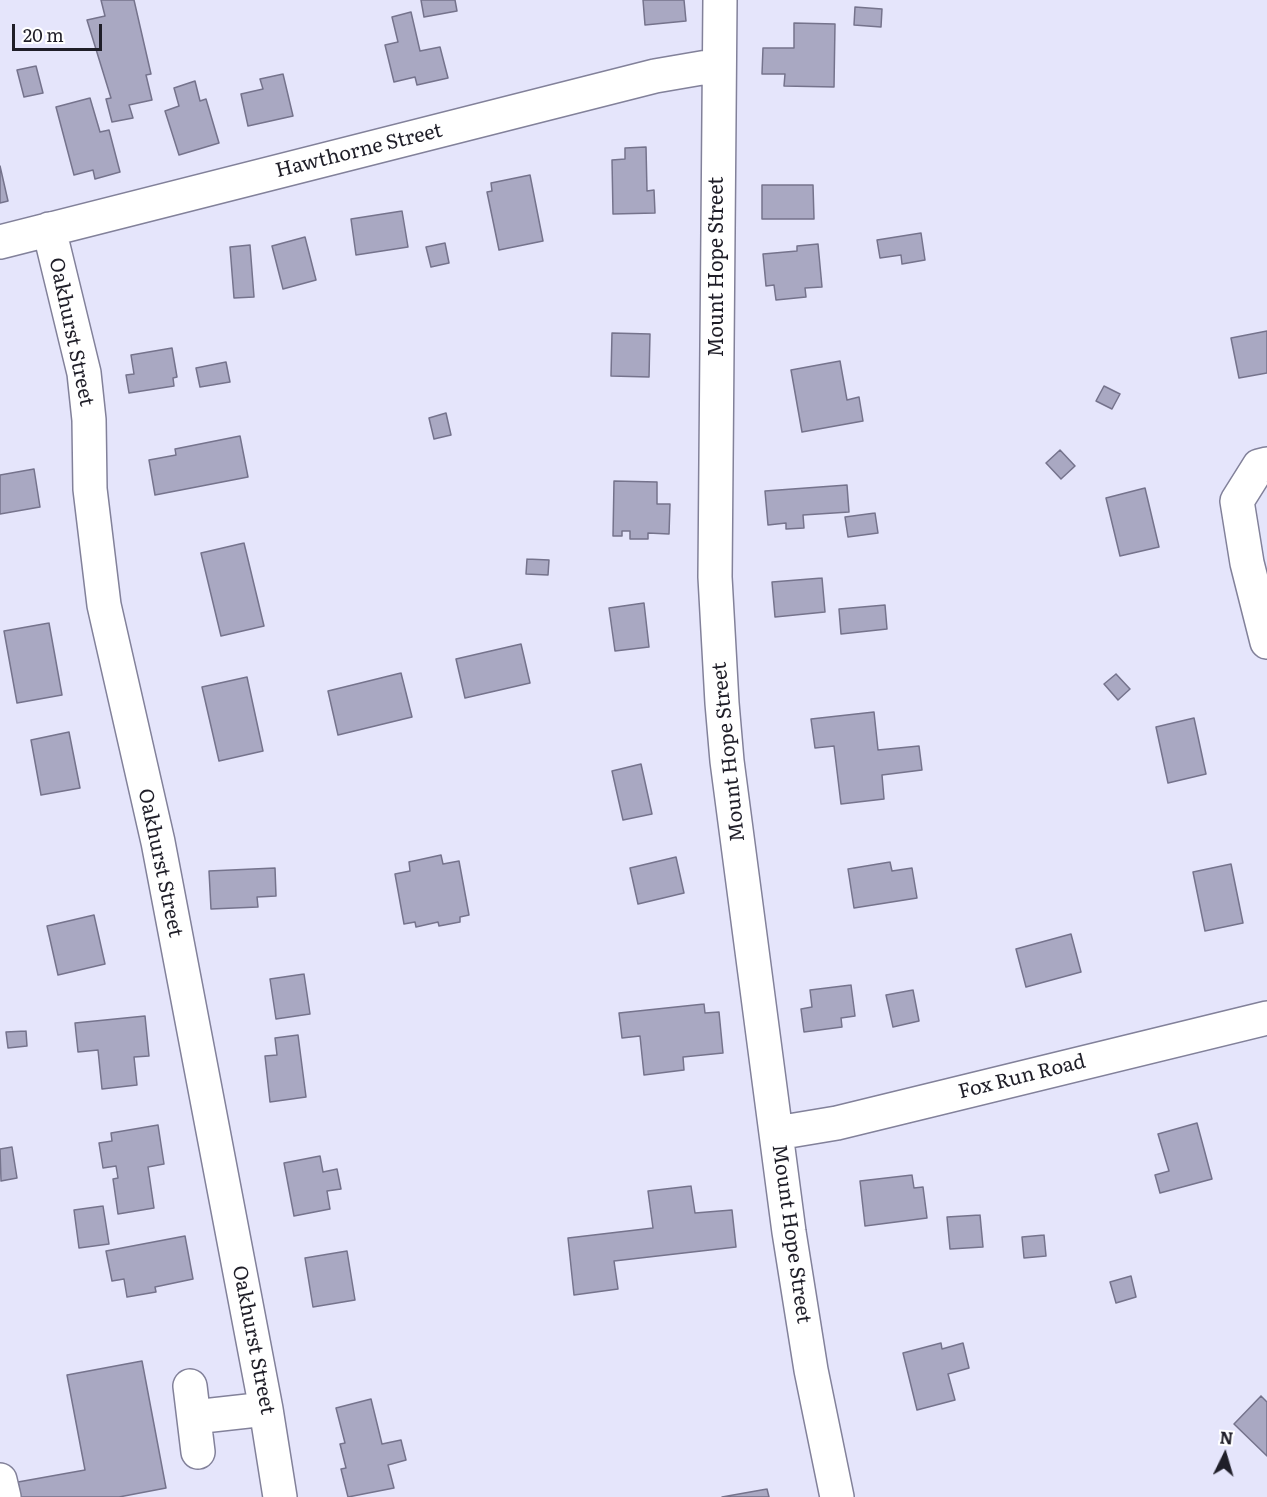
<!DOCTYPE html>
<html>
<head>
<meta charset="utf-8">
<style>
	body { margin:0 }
	#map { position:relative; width:1267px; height:1497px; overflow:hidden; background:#e5e5fb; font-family:Literata,serif }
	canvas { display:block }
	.north { position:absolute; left:1195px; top:1425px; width:60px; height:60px; -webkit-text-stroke:4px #fff; paint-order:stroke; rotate:5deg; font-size:16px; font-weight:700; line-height:24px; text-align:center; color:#1f1e28 }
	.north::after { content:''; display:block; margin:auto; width:21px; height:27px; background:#1f1e28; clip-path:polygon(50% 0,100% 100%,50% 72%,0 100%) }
	.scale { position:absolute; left:12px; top:24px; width:90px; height:27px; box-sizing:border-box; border:3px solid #1f1e28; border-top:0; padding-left:8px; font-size:18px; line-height:21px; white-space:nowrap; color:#1f1e28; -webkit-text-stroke:4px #fff; paint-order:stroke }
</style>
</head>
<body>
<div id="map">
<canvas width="1267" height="1497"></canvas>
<div class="north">N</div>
<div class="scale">20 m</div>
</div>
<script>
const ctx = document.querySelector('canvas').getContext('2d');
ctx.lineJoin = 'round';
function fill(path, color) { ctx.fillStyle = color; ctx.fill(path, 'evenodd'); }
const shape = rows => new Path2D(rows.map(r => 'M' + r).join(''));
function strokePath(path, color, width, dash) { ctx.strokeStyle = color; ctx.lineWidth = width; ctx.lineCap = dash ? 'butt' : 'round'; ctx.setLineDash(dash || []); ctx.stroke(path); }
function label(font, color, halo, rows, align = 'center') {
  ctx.font = font + ' Literata,serif'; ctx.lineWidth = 4.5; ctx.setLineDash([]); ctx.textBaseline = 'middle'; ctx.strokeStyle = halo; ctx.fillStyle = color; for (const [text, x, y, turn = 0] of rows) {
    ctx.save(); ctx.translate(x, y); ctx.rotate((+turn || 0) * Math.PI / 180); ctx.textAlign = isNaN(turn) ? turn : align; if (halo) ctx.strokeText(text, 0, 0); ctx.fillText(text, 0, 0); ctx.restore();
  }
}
const building = shape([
	[101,0,134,0,151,74,146,75,152,100,129,105,133,118,112,122,106,99,111,98,87,20,105,16,101,0],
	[421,0,455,0,457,11,424,17,421,0],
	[643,0,684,0,686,21,645,25,643,0],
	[855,7,882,9,881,27,854,25,855,7],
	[411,12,420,51,440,47,448,78,417,85,415,77,394,82,385,45,398,42,392,17,411,12],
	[794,23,835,24,834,87,784,86,785,74,762,74,763,48,794,48,794,23],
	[36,66,43,93,24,97,17,70,36,66],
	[283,74,293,116,248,126,241,94,263,89,260,79,283,74],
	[195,81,200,101,206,99,219,143,179,155,165,111,179,106,174,88,195,81],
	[90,98,100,132,109,130,120,172,95,179,93,170,74,175,56,107,90,98],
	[646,147,647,191,654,190,655,213,613,214,612,160,625,159,625,148,646,147],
	[0,166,8,201,0,203,0,166],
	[530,175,543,241,499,250,487,192,492,191,491,183,530,175],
	[762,185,813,185,814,219,762,219,762,185],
	[402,211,408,247,356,255,351,219,402,211],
	[921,233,925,260,902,264,901,255,880,258,877,240,921,233],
	[305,237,316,280,283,289,272,246,305,237],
	[445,243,449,263,431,267,426,247,445,243],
	[818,244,822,287,805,288,806,297,776,300,774,285,766,286,763,254,797,251,797,246,818,244],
	[250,245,254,297,234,298,230,247,250,245],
	[1267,331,1267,373,1239,378,1231,338,1267,331],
	[612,333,650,334,649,377,611,376,612,333],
	[172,348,177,377,173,378,174,386,129,393,126,375,134,374,131,355,172,348],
	[840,361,847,400,859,397,863,421,802,432,791,370,840,361],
	[226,362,230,382,200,387,196,368,226,362],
	[1104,386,1120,394,1112,409,1096,401,1104,386],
	[446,413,451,435,434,439,429,418,446,413],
	[240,436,248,477,155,495,149,460,176,455,175,449,240,436],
	[1060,450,1075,466,1061,479,1046,463,1060,450],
	[34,469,40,507,0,514,0,475,34,469],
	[614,481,657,482,657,504,670,504,669,534,648,533,648,539,630,539,630,531,622,531,622,536,613,536,614,481],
	[847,485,849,512,803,515,804,528,786,529,786,523,768,525,765,491,847,485],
	[1145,488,1159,547,1120,556,1106,498,1145,488],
	[875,513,878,533,848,537,845,517,875,513],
	[244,543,264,626,221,636,201,553,244,543],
	[527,559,549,560,548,575,526,574,527,559],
	[822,578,825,612,775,617,772,582,822,578],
	[644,603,649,647,615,651,609,608,644,603],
	[885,605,887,629,841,634,839,609,885,605],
	[49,623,62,695,17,703,4,631,49,623],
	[521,644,530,683,465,698,456,659,521,644],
	[401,673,412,717,338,735,328,691,401,673],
	[1116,674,1130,689,1118,700,1104,684,1116,674],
	[247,677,263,751,219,761,202,687,247,677],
	[874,712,878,750,919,746,922,770,882,775,884,799,841,804,834,746,815,748,811,719,874,712],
	[1194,718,1206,774,1168,783,1156,727,1194,718],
	[69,732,80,788,41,795,31,740,69,732],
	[641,764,652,814,623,820,612,771,641,764],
	[441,855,443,864,459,861,469,915,460,917,460,922,439,926,438,922,416,927,415,922,404,924,395,874,410,871,409,862,441,855],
	[676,857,684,893,638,904,630,868,676,857],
	[890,862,892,871,912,868,917,898,854,908,848,869,890,862],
	[1231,864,1243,923,1205,931,1193,872,1231,864],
	[275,868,276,896,257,897,258,907,211,909,209,871,275,868],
	[94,915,105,964,58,975,47,926,94,915],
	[1071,934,1081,972,1026,987,1016,949,1071,934],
	[304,974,310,1014,276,1019,270,979,304,974],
	[851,985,855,1016,841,1018,842,1027,804,1032,801,1009,812,1007,810,990,851,985],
	[913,990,919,1021,893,1027,886,995,913,990],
	[704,1004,705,1013,719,1012,723,1053,683,1057,684,1070,644,1075,640,1036,622,1038,619,1013,704,1004],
	[145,1016,149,1056,134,1057,137,1085,102,1089,98,1050,78,1052,75,1023,145,1016],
	[26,1031,27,1046,8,1048,6,1032,26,1031],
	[298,1035,306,1097,270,1102,265,1056,277,1055,275,1038,298,1035],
	[1197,1123,1212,1179,1160,1193,1155,1175,1169,1171,1158,1134,1197,1123],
	[158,1125,164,1164,148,1167,154,1208,118,1214,113,1179,118,1178,116,1166,103,1168,99,1143,112,1141,111,1133,158,1125],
	[12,1147,17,1178,1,1181,0,1149,12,1147],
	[320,1156,323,1172,337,1169,341,1189,327,1191,330,1209,294,1216,284,1163,320,1156],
	[912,1175,914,1188,923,1187,927,1218,865,1226,860,1181,912,1175],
	[691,1186,695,1213,732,1210,736,1247,614,1261,618,1289,574,1295,568,1238,653,1228,648,1191,691,1186],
	[103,1206,109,1244,79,1248,74,1210,103,1206],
	[980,1215,983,1247,950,1249,947,1217,980,1215],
	[1044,1235,1046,1256,1024,1258,1022,1237,1044,1235],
	[185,1236,193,1279,155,1287,156,1292,127,1297,124,1279,112,1281,106,1251,185,1236],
	[347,1251,355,1300,313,1307,305,1258,347,1251],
	[1131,1276,1136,1297,1116,1303,1110,1282,1131,1276],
	[941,1343,942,1349,963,1343,969,1368,948,1374,955,1400,917,1410,903,1353,941,1343],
	[142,1361,166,1488,119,1497,21,1497,18,1482,85,1470,67,1375,142,1361],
	[1261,1396,1267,1402,1267,1456,1234,1424,1261,1396],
	[371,1399,382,1444,401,1440,406,1460,388,1465,394,1488,348,1497,341,1469,346,1468,340,1444,345,1443,336,1408,371,1399],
	[767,1489,769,1497,722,1497,767,1489]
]);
const minor = shape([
	[720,0,715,577,722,703,727,761,789,1232,811,1370,837,1497],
	[49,229,84,373,89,420,90,489,104,605,158,842,266,1409,280,1497],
	[0,242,655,76,719,65],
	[1267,464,1259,466,1237,501,1247,563,1267,642],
	[777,1133,837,1123,1267,1018],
	[190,1386,198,1452],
	[194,1417,266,1409],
	[0,1480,4,1497]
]);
const streetNames = [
	["Hawthorne Street",359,151,-14],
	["Mount Hope Street",717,267,-90],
	["Oakhurst Street",71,332,78],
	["Mount Hope Street",729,752,-96],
	["Oakhurst Street",160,863,78],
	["Fox Run Road",1022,1077,-14],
	["Mount Hope Street",791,1234,82],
	["Oakhurst Street",253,1340,79]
];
fill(building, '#a9a8c2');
strokePath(building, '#75738c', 1.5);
strokePath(minor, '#82819a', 36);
strokePath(minor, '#fff', 33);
label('20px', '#1f1e28', '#fff', streetNames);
</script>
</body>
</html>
